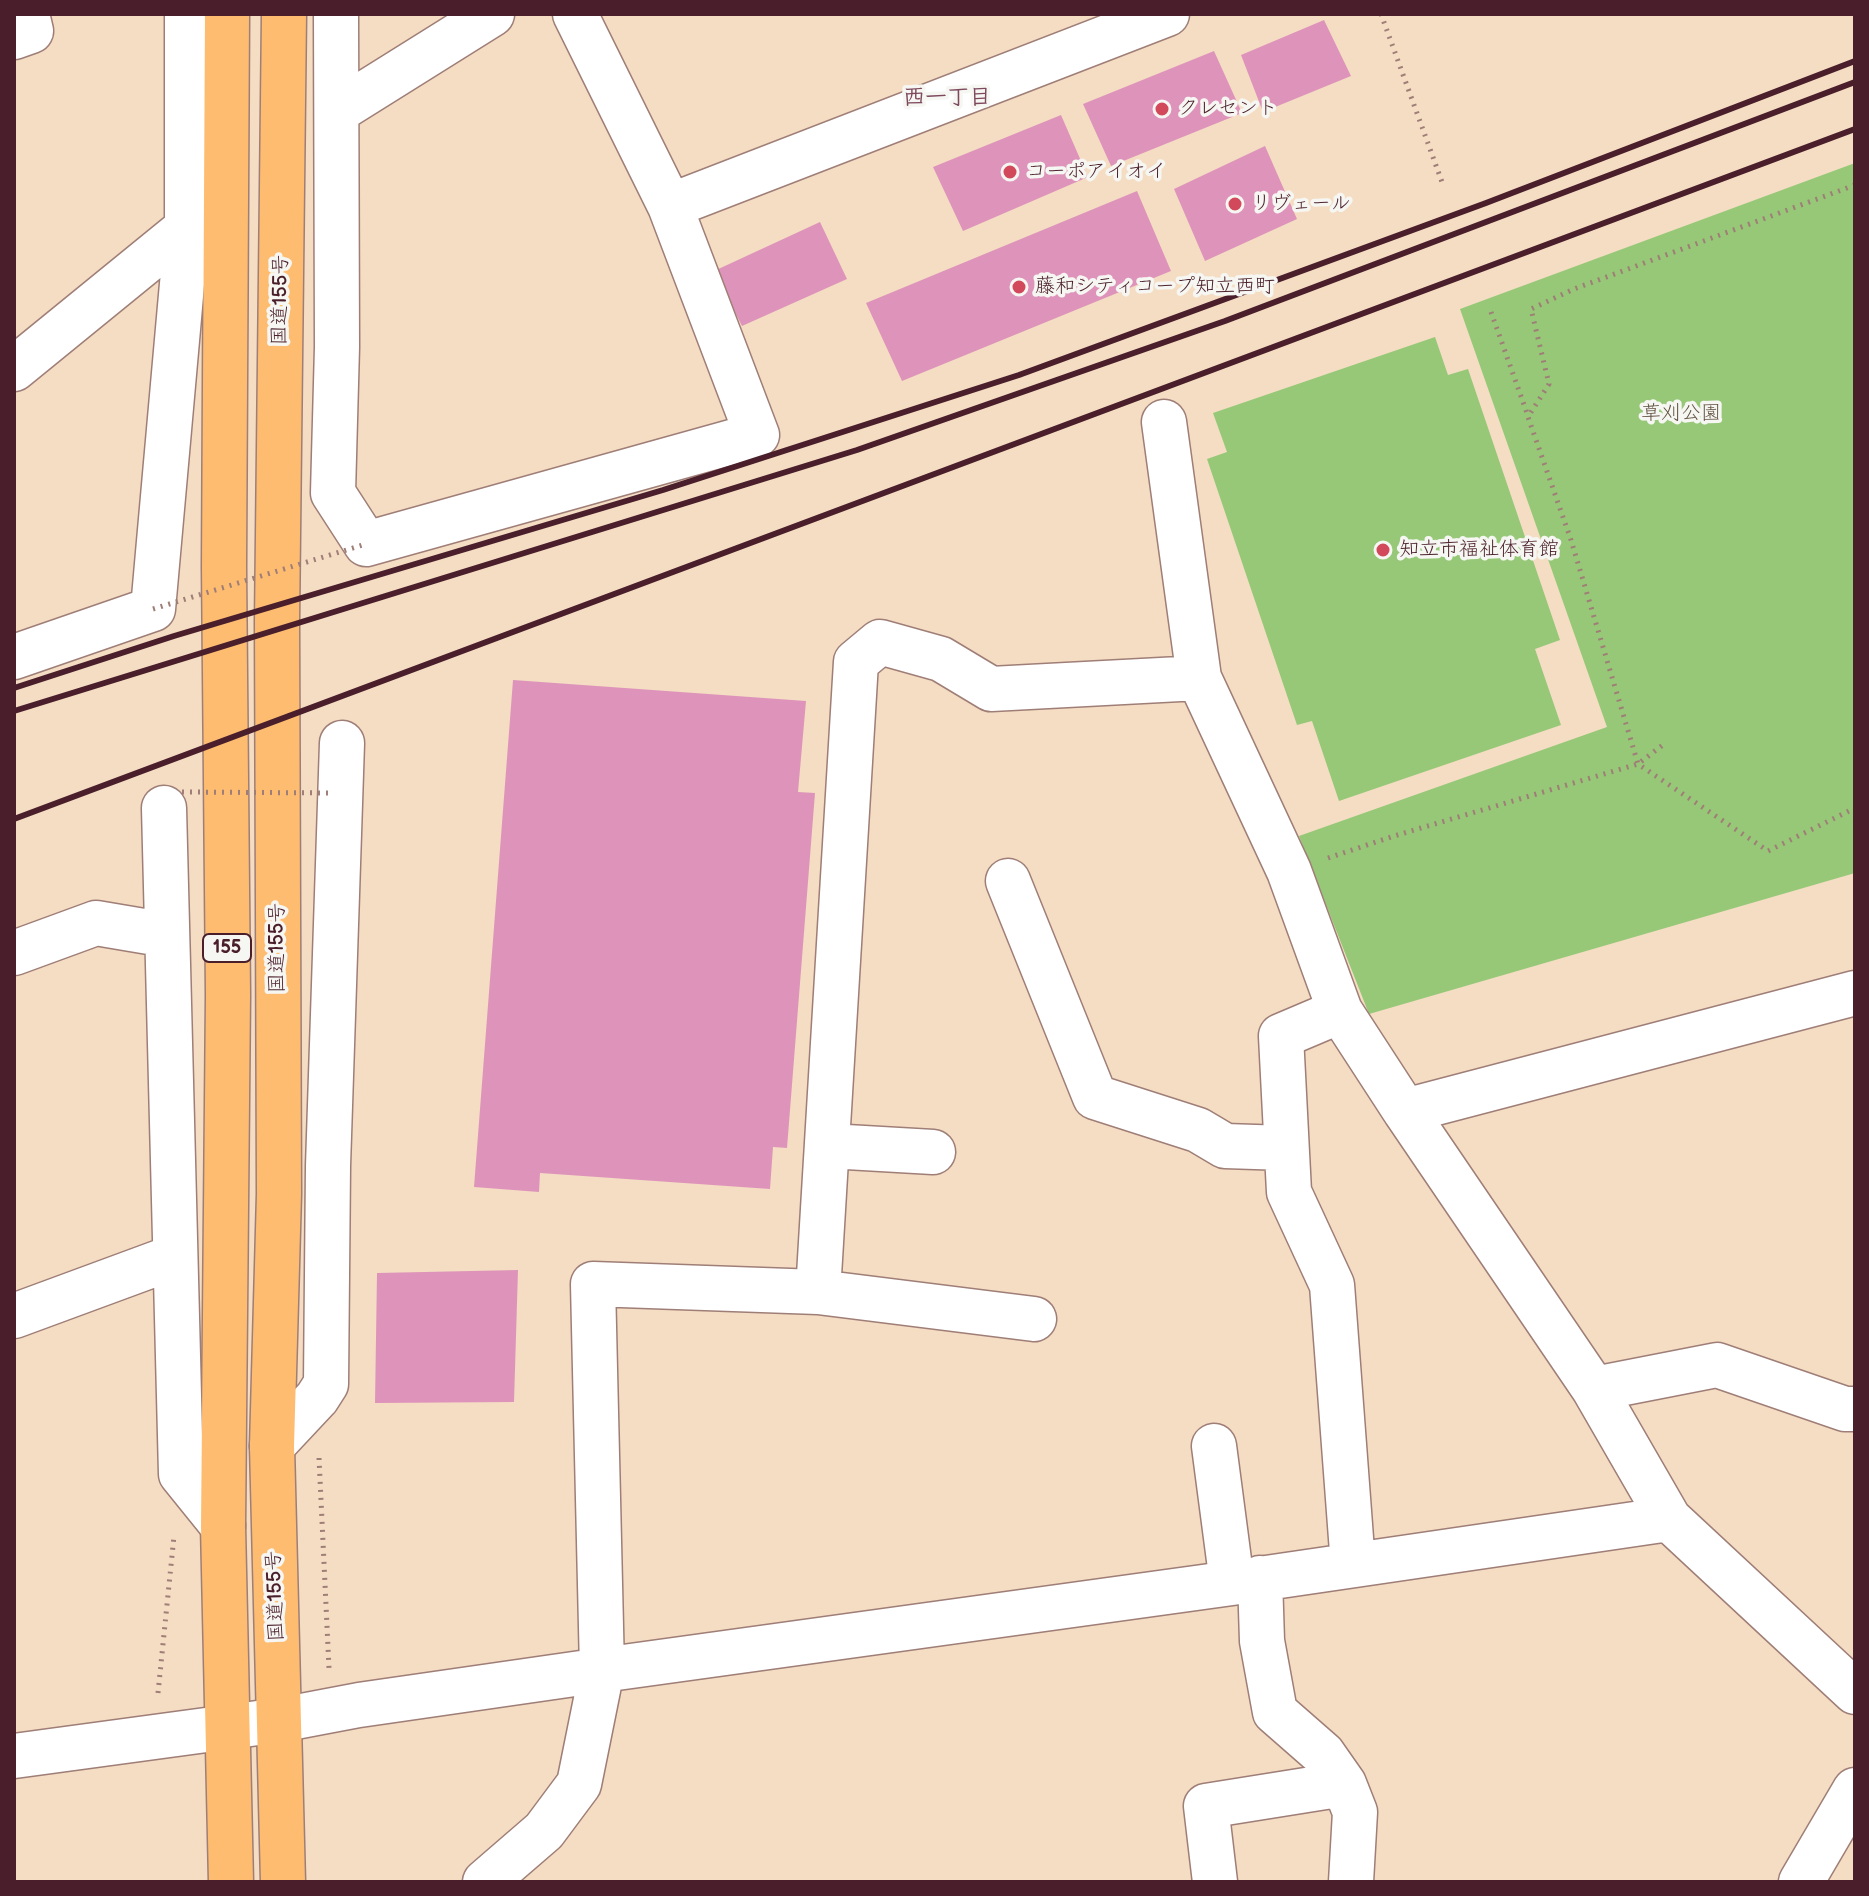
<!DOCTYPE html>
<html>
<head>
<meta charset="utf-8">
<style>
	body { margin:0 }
	#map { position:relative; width:1869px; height:1896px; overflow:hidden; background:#f4ddc3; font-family:"Balsamiq Sans",sans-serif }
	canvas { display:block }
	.frame { position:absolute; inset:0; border:16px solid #4a1f2b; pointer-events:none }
</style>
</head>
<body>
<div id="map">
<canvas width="1869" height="1896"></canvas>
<div class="frame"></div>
</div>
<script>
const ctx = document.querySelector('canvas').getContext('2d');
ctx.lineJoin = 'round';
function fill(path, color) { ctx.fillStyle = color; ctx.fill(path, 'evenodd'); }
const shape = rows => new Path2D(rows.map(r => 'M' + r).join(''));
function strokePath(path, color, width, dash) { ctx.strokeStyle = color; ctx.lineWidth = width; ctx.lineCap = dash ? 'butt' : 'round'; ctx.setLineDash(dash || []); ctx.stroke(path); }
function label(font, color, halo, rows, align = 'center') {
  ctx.font = font + ' "Balsamiq Sans","Klee One",sans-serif'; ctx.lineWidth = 7; ctx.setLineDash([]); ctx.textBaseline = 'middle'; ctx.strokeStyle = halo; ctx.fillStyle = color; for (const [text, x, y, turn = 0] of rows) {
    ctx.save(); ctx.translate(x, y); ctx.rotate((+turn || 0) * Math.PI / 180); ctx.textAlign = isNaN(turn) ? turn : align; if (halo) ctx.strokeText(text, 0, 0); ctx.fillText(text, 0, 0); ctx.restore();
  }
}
const green = shape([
	[1855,163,1855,873,1369,1014,1299,836,1607,727,1460,309],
	[1435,337,1448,375,1468,369,1560,640,1535,649,1561,725,1339,801,1312,721,1297,725,1207,459,1227,452,1213,413]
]);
const building = shape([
	[1324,20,1351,76,1263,112,1241,55],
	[1214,51,1242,113,1111,166,1083,104],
	[1061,115,1088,177,963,231,933,167],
	[1265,146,1297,219,1205,261,1174,189],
	[1137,191,1171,271,902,381,866,303],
	[820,222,847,279,742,326,714,271],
	[513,680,806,701,798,792,815,793,787,1148,773,1147,770,1189,540,1173,539,1192,474,1187],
	[518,1270,514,1402,375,1403,377,1273]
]);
const path = shape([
	[1381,14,1442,182],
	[1855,185,1574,289,1531,309,1549,384,1528,417,1571,540,1638,764,1768,851,1855,808],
	[1491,312,1528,416],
	[1328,858,1394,836,1638,764,1664,744],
	[319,1458,329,1668],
	[158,1693,174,1536]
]);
const minor = shape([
	[336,14,337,347,333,493,366,544,757,435,670,206,575,14],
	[14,37,31,31,27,14],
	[337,111,492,14],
	[670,206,1167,14],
	[14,369,187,228],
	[1164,422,1199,678],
	[14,657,153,609,187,228,187,14],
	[164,808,181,1474,223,1526],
	[1008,881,1095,1097,1198,1130,1225,1146,1286,1148],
	[14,953,96,923,167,935],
	[1340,1011,1281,1036,1289,1192,1332,1285,1353,1565],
	[1405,1111,1594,1389,1669,1519,1855,1692],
	[829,1146,933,1152],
	[818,1292,1034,1319],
	[14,1316,174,1257],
	[1594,1389,1717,1365,1845,1409,1855,1409],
	[272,1446,317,1398,326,1384,328,1166,342,743],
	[1214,1446,1232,1583],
	[1260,1578,1262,1641,1275,1712,1323,1754,1344,1784,1355,1812,1351,1882],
	[14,1756,280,1720,359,1705,602,1670,1232,1583,1669,1519],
	[485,1882,544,1831,579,1784,602,1670,593,1284,818,1292,856,662,880,642,941,659,991,689,1199,678,1289,871,1340,1011,1405,1111,1855,993],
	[1215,1882,1206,1806,1344,1784],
	[1801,1882,1855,1790]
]);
const highway = shape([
	[227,14,224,567,228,995,223,1526,231,1882],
	[283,1882,272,1446,279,1194,277,621,284,14]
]);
const rail = shape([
	[14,688,174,636,663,490,1019,375,1486,203,1855,61],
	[14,711,857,450,1225,321,1855,82],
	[14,819,1855,129]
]);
const pathBridge = shape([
	[153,609,366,544],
	[182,792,332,793]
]);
const markers = [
	[1162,109,8,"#d1495b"],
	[1010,172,8,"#d1495b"],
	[1235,204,8,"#d1495b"],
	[1019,287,8,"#d1495b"],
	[1383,550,8,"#d1495b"]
];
const shields = [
	[227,948,48]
];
const shieldNames = [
	["155",227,948]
];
const poiNames = [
	["クレセント",1178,109],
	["コーポアイオイ",1026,172],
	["リヴェール",1251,204],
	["藤和シティコープ知立西町",1035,287],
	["知立市福祉体育館",1399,550]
];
const streetNames = [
	["国道155号",281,300,-89],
	["国道155号",278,948,-90],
	["国道155号",276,1596,-92]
];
const parkNames = [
	["草刈公園",1681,414]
];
const neighbourhoodNames = [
	["西一丁目",947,98]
];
fill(green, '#96c878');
fill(building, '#de94ba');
strokePath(minor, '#9f7e77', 47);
strokePath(highway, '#9f7e77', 47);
strokePath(path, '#9f7e77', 5, [2, 6]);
strokePath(minor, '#fff', 44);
strokePath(highway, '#fdbc70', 44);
strokePath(rail, '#4a1f2b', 6);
strokePath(pathBridge, '#9f7e77', 5, [2, 6]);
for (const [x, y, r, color] of markers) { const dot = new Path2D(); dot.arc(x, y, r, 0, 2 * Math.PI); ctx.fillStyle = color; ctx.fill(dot); strokePath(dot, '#f6f6f2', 3); }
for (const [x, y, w] of shields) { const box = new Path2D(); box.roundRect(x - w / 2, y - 14, w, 28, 6); ctx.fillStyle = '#f6f6f2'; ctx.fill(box); strokePath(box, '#4a1f2b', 2); }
label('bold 18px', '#4a1f2b', null, shieldNames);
label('20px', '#4a1f2b', '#f6f6f2', poiNames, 'left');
label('20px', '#4a1f2b', '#f6f6f2', streetNames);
label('20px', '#615242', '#f6f6f2', parkNames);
label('bold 22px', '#7e485d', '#f6f6f2', neighbourhoodNames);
</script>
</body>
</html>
